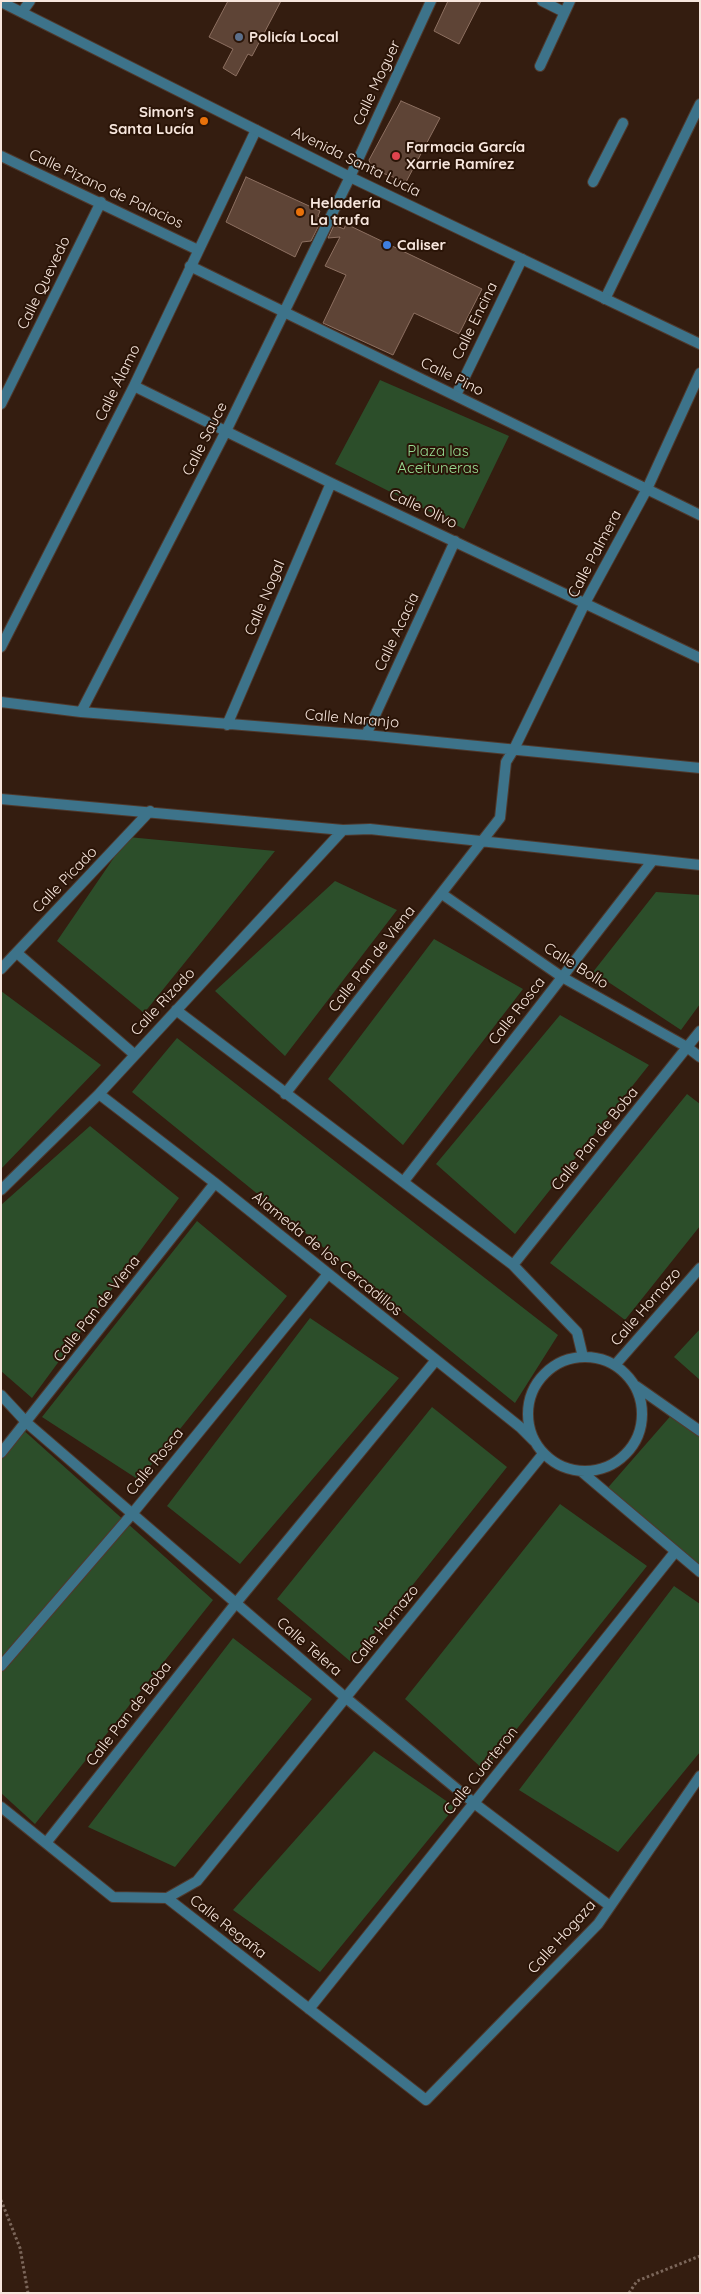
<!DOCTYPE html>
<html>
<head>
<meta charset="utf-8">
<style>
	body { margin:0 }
	#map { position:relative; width:701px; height:2294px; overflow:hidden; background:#341d10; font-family:Quicksand,sans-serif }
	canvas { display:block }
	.frame { position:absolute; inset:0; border:2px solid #f7e6dd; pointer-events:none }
</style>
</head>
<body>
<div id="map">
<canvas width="701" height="2294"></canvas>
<div class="frame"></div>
</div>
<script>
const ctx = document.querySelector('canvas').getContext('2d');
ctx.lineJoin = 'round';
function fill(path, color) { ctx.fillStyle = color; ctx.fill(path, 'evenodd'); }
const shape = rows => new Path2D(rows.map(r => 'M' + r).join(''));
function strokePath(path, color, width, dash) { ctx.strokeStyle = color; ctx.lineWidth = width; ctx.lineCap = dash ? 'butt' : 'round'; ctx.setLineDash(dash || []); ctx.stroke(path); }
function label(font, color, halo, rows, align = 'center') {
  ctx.font = font + ' Quicksand,sans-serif'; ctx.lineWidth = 4; ctx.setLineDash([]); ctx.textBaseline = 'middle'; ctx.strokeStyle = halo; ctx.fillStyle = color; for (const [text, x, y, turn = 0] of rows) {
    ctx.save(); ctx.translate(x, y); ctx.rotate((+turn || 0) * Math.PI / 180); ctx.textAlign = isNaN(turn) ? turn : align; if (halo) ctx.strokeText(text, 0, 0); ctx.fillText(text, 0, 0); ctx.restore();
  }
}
const green = shape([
	[380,380,509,436,464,529,335,464],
	[128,837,275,851,144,1013,57,941],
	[335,881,397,910,285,1056,215,991],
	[656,892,700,895,700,1004,681,1030,593,972],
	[434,939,523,989,403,1145,328,1079],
	[1,991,101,1065,1,1169],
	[560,1015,649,1065,515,1234,436,1164],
	[177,1038,558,1335,515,1403,132,1092],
	[687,1094,700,1104,700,1226,625,1320,550,1263],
	[90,1126,179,1198,32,1398,1,1371,1,1205],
	[197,1221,287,1296,139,1480,42,1417],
	[310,1318,399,1378,240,1564,167,1506],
	[700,1329,700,1380,674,1357],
	[432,1407,507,1467,351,1662,277,1599],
	[674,1412,700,1431,700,1571,605,1491],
	[21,1428,213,1600,35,1824,1,1793,1,1451],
	[560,1504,647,1566,484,1770,405,1699],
	[674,1586,700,1604,700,1752,618,1852,519,1790],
	[233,1638,312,1699,175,1867,88,1827],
	[374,1751,455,1807,320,1972,233,1910]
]);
const building = shape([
	[228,1,281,1,252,56,248,54,236,76,223,68,233,49,209,37,228,1],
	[448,1,481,1,459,44,434,31,448,1],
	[401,101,440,118,406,182,372,169,369,160,401,101],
	[246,177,320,211,318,216,322,219,311,241,302,242,295,257,226,222,246,177],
	[346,224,482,289,459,334,414,313,393,355,323,323,346,275,325,266,340,237,328,238,334,225,344,229,346,224]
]);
const path = shape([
	[1,2200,20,2248,28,2293],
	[629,2293,637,2281,700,2256]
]);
const pedestrian = shape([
	[593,182,623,123],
	[456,395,522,259]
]);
const minor = shape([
	[542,1,564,12],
	[22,12,30,1],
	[540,66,570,1],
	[1,156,198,250],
	[190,266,700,515],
	[605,299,700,104],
	[134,386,331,483,700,658],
	[1,404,101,202],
	[1,647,134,386,256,130],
	[1,702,81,712,366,735,700,768],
	[81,712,226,431,350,177,431,1],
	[227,725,331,483],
	[366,735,455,541],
	[1,799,343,830,370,829,700,865],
	[442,894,562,977,687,1047,700,1057],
	[17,953,135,1055],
	[1,969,150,811],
	[176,1010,513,1265,577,1332,583,1357],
	[99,1094,215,1183,520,1427,534,1441],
	[285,1094,500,818,506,762,514,749,585,603,647,489,700,373],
	[404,1181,653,860],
	[1,1190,99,1094,343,830],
	[513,1265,700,1031],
	'528 1414a57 57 0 1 1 114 0a57 57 0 1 1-114 0Z',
	[615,1365,700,1268],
	[636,1386,700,1431],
	[1,1395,27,1423,346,1698,474,1803,610,1906],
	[1,1453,215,1183],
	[582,1472,700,1572],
	[1,1666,132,1514,328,1274],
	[1,1807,113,1897,167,1898,426,2100,598,1924,700,1776],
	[46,1843,236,1603,436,1360],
	[167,1898,197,1881,543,1454],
	[309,2009,675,1552]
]);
const tertiary = shape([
	[1,2,350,177,700,344]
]);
const markers = [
	[239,37,5,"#5c6f8a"],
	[204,121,5,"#e8710a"],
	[396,156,5,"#e0444e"],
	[300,212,5,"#e8710a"],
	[387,245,5,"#3f7fe0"]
];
const poiNames = [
	["Policía Local",249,37],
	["Simon's",194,112,"right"],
	["Santa Lucía",194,129,"right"],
	["Farmacia García",406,147],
	["Xarrie Ramírez",406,164],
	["Heladería",310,203],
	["La trufa",310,220],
	["Caliser",397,245]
];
const streetNames = [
	["Calle Moguer",377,83,-65],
	["Avenida Santa Lucía",356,162,26],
	["Calle Pizano de Palacios",106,189,25],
	["Calle Quevedo",44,283,-64],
	["Calle Encina",475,321,-64],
	["Calle Pino",452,377,26],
	["Calle Álamo",118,383,-64],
	["Calle Sauce",205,439,-63],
	["Calle Olivo",423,509,25],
	["Calle Palmera",595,554,-62],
	["Calle Nogal",265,598,-67],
	["Calle Acacia",397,632,-65],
	["Calle Naranjo",352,719,5],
	["Calle Picado",65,880,-46],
	["Calle Pan de Viena",372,959,-52],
	["Calle Bollo",576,966,32],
	["Calle Rizado",163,1002,-47],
	["Calle Rosca",517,1011,-52],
	["Calle Pan de Boba",595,1139,-51],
	["Alameda de los Cercadillos",327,1254,39],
	["Calle Hornazo",646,1307,-49],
	["Calle Pan de Viena",97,1309,-52],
	["Calle Rosca",155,1462,-51],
	["Calle Hornazo",385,1625,-51],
	["Calle Telera",309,1647,41],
	["Calle Pan de Boba",129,1714,-52],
	["Calle Cuarteron",481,1771,-51],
	["Calle Regaña",228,1927,38],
	["Calle Hogaza",562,1937,-48]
];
const parkNames = [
	["Plaza las",438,451],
	["Aceituneras",438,468]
];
fill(green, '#2c4e2a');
fill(building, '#5e4436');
strokePath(building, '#8d7061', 1);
strokePath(pedestrian, '#4f392d', 12);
strokePath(minor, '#4f392d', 12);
strokePath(tertiary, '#4f392d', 12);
strokePath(path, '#7b665a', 3, [2.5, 2.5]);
strokePath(pedestrian, '#3d738a', 10);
strokePath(minor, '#3d738a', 10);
strokePath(tertiary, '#3d738a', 10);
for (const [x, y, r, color] of markers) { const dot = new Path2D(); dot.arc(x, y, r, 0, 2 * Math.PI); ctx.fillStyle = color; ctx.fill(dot); strokePath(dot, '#2a1407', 2); }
label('bold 15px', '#f7e6dd', '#2a1407', poiNames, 'left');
label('15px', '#f7e6dd', '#2a1407', streetNames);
label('15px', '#98dc93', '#2a1407', parkNames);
</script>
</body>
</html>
